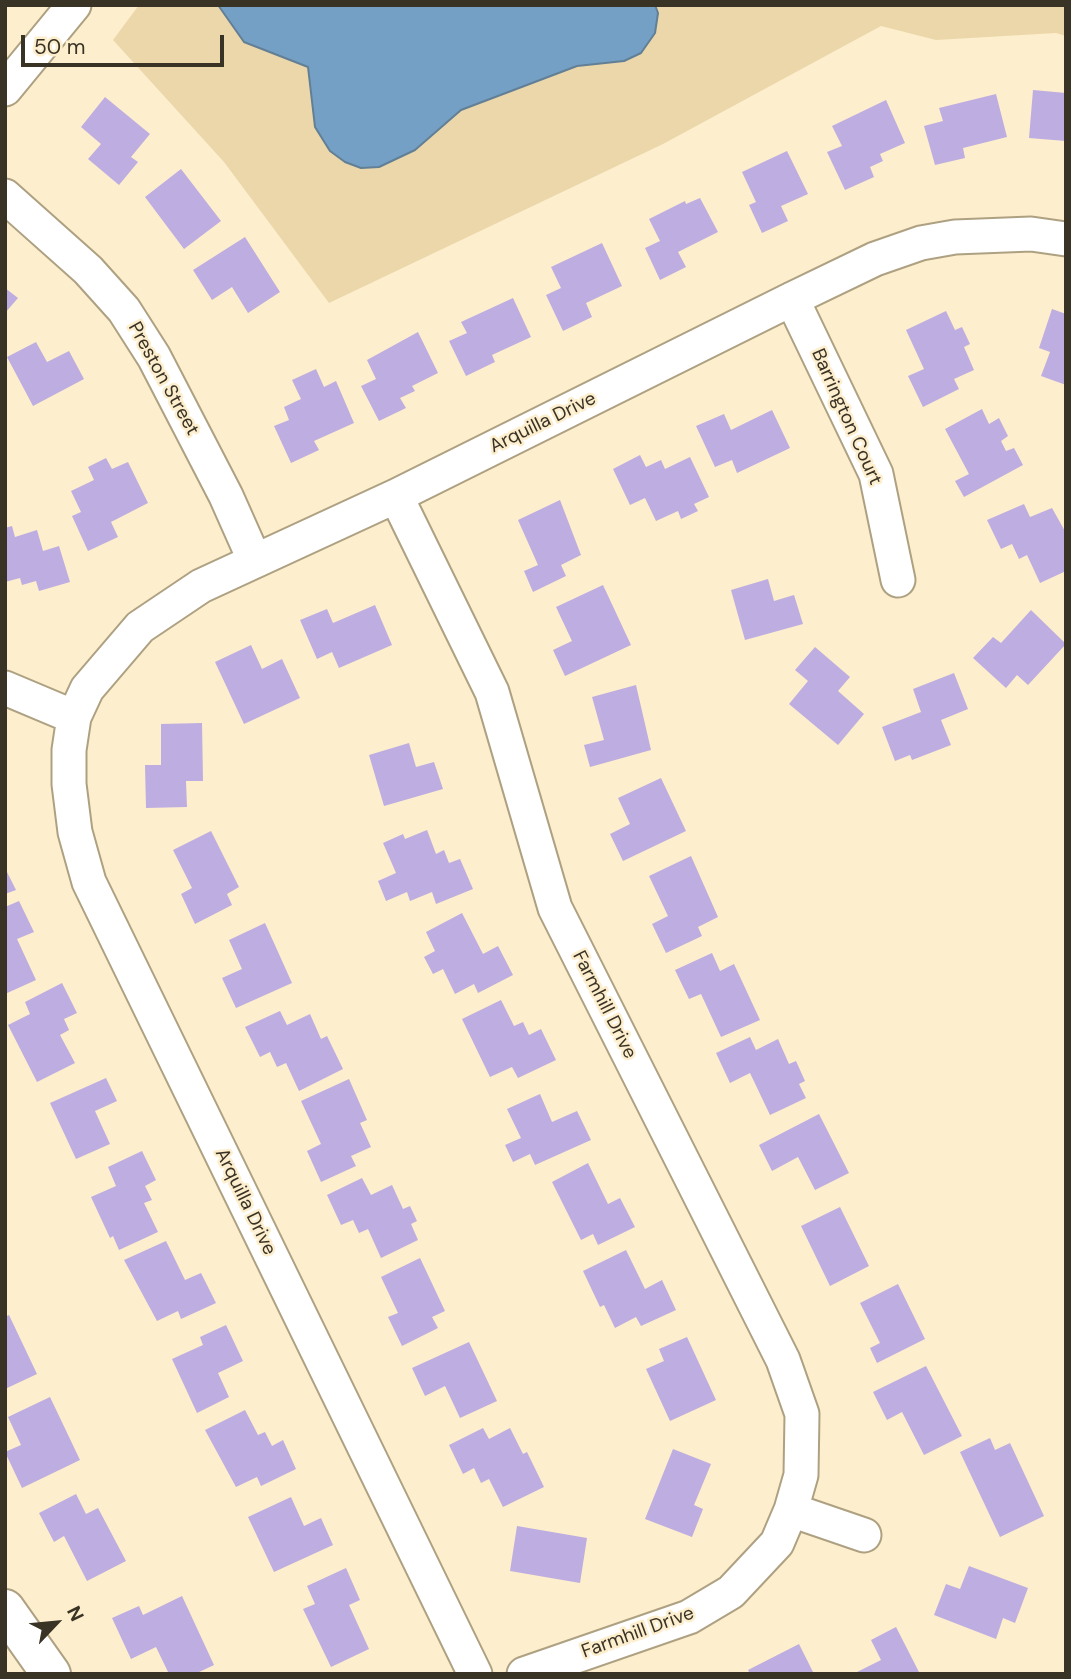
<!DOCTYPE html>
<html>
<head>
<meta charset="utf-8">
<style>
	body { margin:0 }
	#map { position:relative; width:1071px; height:1679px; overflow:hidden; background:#fdeecd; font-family:"DM Sans",sans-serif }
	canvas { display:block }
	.frame { position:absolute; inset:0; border:7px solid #393326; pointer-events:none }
	.north { position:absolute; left:21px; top:1588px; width:70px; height:70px; -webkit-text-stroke:5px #fdeecd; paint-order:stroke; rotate:64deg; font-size:19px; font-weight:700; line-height:28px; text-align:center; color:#393326 }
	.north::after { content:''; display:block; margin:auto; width:24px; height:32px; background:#393326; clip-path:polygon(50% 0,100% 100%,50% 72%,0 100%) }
	.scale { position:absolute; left:21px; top:35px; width:203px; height:32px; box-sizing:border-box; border:4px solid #393326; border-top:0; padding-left:9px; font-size:21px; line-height:24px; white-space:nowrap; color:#393326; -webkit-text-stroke:5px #fdeecd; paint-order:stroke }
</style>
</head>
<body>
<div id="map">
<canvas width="1071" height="1679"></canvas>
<div class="frame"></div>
<div class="north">N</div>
<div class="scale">50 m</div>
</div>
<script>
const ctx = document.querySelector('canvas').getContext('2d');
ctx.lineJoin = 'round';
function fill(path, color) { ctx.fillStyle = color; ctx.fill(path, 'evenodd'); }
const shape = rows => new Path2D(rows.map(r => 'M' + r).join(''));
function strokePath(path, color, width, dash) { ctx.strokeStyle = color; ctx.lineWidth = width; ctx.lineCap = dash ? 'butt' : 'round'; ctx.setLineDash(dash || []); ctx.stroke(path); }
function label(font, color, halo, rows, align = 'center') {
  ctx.font = font + ' "DM Sans",sans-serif'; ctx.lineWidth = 5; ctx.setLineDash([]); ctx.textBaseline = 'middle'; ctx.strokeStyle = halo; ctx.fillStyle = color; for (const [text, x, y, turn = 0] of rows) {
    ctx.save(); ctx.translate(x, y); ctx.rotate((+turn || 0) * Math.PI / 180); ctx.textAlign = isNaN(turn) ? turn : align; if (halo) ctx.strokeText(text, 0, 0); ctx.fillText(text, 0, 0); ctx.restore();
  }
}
const green = shape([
	[139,5,1066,5,1066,36,1056,33,936,40,881,26,663,144,329,303,224,162,113,40]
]);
const water = shape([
	[218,5,655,5,658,13,655,33,641,53,624,61,577,66,461,110,415,150,379,167,361,168,345,162,330,151,315,127,308,67,244,42,218,5]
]);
const building = shape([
	[1033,90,1066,93,1066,141,1029,138],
	[996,94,1007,137,963,148,965,158,935,165,924,126,943,121,939,108],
	[105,97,150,134,131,157,138,162,119,185,88,159,101,144,81,127],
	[886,100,905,143,880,154,883,161,870,167,874,177,845,190,827,152,842,146,832,126],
	[787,151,808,194,781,206,788,221,762,233,749,205,756,202,742,172],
	[181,169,221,221,184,249,145,197],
	[700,198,718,232,678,252,686,267,660,280,645,248,660,241,649,219,685,201,686,204],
	[245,237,280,292,248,313,232,287,212,300,193,270],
	[602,243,622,286,586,303,592,317,563,331,546,295,561,288,551,267],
	[5,288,18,298,5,313],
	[513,298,531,337,492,355,495,362,466,376,449,341,467,333,461,322],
	[1052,309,1066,314,1066,385,1041,376,1050,352,1039,348],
	[946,311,955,330,962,327,970,344,964,347,974,370,954,379,959,389,923,407,908,376,924,369,906,330],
	[418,332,438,373,412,386,415,391,400,398,406,408,379,421,361,386,376,379,367,360],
	[36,342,47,362,69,351,84,379,33,406,7,357],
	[316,369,324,387,336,381,354,423,314,441,319,450,291,463,274,426,289,420,284,407,301,399,292,380],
	[982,409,989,424,999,418,1008,436,1001,441,1006,451,1014,448,1023,465,964,497,955,481,969,474,945,429],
	[772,410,790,448,737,473,732,460,715,467,696,426,724,414,731,430],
	[640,455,646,467,661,460,665,469,690,457,709,497,694,504,698,511,681,519,678,511,656,521,645,498,630,505,613,469],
	[106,458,112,469,128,462,148,503,111,522,118,537,88,551,72,516,81,512,71,491,94,480,88,467],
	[560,500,581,555,561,565,566,576,533,592,524,571,538,565,518,520],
	[1024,504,1030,517,1052,508,1066,533,1066,571,1040,583,1027,555,1019,559,1012,544,1001,549,987,520],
	[12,526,15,537,37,530,43,551,59,546,70,582,39,591,36,581,22,585,20,578,5,582,5,528],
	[768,579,774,601,794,595,803,624,745,640,731,590],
	[603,585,631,645,565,676,553,650,572,641,556,607],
	[375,605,392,645,339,668,332,652,317,659,300,620,327,609,333,623],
	[1031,610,1066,644,1028,685,1017,675,1006,688,973,658,993,637,1001,643],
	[251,645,262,669,282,659,300,698,244,724,215,662],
	[815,647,850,677,838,691,864,714,838,745,789,704,808,681,795,670],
	[954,673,968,709,941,720,951,745,912,760,910,755,895,761,882,727,921,712,913,689],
	[636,685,651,750,590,767,584,745,604,740,592,697],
	[202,723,203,781,186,781,187,807,146,808,145,765,161,765,161,724],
	[409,743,416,767,434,762,443,789,384,806,369,755],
	[661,778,686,831,623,861,610,834,630,824,618,798],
	[427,830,436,854,444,850,449,863,460,859,473,889,436,904,432,892,410,901,407,892,386,901,378,881,396,873,383,843,403,834,405,839],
	[211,831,239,887,227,894,232,905,195,924,181,894,192,888,173,850],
	[691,856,718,917,698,927,702,936,666,953,652,924,668,916,649,876],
	[5,868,16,890,5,894],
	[19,901,34,932,17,939,36,980,5,994,5,907],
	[462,913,483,954,498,946,513,975,478,993,474,984,455,994,443,969,433,974,424,957,435,951,426,932],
	[265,923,292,983,236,1008,222,978,242,969,229,940],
	[712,953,720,971,734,964,760,1020,721,1037,701,994,689,999,675,970],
	[62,983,77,1013,64,1019,69,1030,60,1035,75,1063,37,1082,8,1025,30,1014,25,1002],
	[501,1000,514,1026,523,1022,529,1035,541,1029,556,1060,518,1078,512,1067,490,1077,462,1019],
	[280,1011,287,1025,310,1014,321,1039,327,1036,343,1069,299,1091,286,1063,277,1067,270,1052,260,1057,245,1027],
	[750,1037,756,1050,778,1039,789,1064,796,1061,805,1081,799,1084,806,1098,770,1115,750,1073,730,1083,716,1053],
	[106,1078,117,1101,95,1111,110,1144,76,1159,50,1103],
	[349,1079,367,1120,360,1123,371,1147,351,1156,356,1166,321,1182,307,1151,321,1144,301,1101],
	[540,1094,552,1122,577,1111,591,1140,535,1165,530,1154,513,1162,505,1145,521,1138,507,1109],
	[819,1114,849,1173,815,1190,798,1157,772,1171,759,1145],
	[142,1151,156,1180,145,1186,152,1200,144,1203,158,1232,119,1250,113,1236,110,1238,91,1197,116,1186,108,1167],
	[588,1163,608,1204,620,1198,635,1227,598,1245,593,1234,581,1240,552,1182],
	[362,1178,371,1195,392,1185,403,1209,410,1206,417,1221,411,1224,418,1240,381,1258,368,1229,359,1233,353,1220,341,1225,327,1195],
	[840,1207,869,1266,830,1286,801,1226],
	[166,1241,185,1280,201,1273,216,1303,181,1319,178,1311,157,1321,124,1260],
	[626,1250,645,1289,662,1280,676,1310,641,1326,636,1317,615,1328,604,1305,600,1307,583,1271],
	[420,1258,445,1311,432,1317,438,1328,402,1346,388,1317,398,1313,381,1277],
	[898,1284,925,1339,877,1363,870,1348,880,1343,860,1303],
	[9,1315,37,1374,5,1389,5,1317],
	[226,1325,243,1361,218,1373,229,1397,197,1413,172,1359,203,1345,200,1337],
	[687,1337,716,1400,670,1421,646,1369,664,1361,659,1349],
	[469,1342,497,1401,460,1418,445,1386,425,1396,412,1368],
	[926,1366,962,1436,924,1455,902,1412,887,1420,873,1392],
	[50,1397,80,1460,22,1488,5,1452,21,1445,8,1417],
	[245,1410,258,1435,265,1432,272,1446,283,1440,296,1469,261,1486,257,1477,236,1487,205,1430],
	[483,1428,489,1439,510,1428,523,1454,527,1452,544,1487,503,1507,489,1479,481,1483,474,1468,463,1474,449,1445],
	[990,1438,995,1450,1010,1443,1044,1516,1000,1537,960,1452],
	[673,1449,711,1464,694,1505,703,1509,692,1537,645,1519],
	[76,1494,86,1514,98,1508,126,1561,87,1581,64,1536,54,1542,39,1513],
	[291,1497,304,1526,321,1518,333,1545,274,1572,248,1517],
	[517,1526,587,1538,580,1583,510,1571],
	[969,1566,1028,1588,1015,1623,1003,1618,996,1639,934,1615,946,1584,960,1589],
	[346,1568,360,1600,349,1605,369,1649,331,1667,303,1609,315,1604,307,1586],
	[182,1596,214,1665,195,1674,169,1674,156,1647,131,1659,112,1618,139,1606,143,1615],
	[896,1627,920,1674,853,1674,881,1660,871,1640],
	[799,1644,814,1674,750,1674,748,1670]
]);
const street = shape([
	[5,89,74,5],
	[5,196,88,270,124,310,154,357,226,496,254,559],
	[792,299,876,474,898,580],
	[396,496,492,692,555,908,783,1360,802,1414,801,1475,791,1510,777,1543,731,1592,689,1617,524,1674],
	[5,688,74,717],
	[791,1510,864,1535],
	[475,1674,89,882,75,832,69,784,69,750,74,717,87,689,140,627,201,586,396,496,792,299,875,259,921,243,955,237,1031,234,1066,239]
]);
const secondary = shape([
	[5,1609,51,1674]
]);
const streetNames = [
	["Preston Street",163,379,61],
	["Barrington Court",846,417,66],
	["Arquilla Drive",543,423,-26],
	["Farmhill Drive",604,1005,63],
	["Arquilla Drive",245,1202,64],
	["Farmhill Drive",638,1633,-20]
];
fill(green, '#ebd7aa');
fill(water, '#74a0c5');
strokePath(water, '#627f95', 2);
fill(building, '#beade0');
strokePath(street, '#aea182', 37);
strokePath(secondary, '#aea182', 42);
strokePath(street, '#fff', 33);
strokePath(secondary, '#fff', 38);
label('19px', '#393326', '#fdeecd', streetNames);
</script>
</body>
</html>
